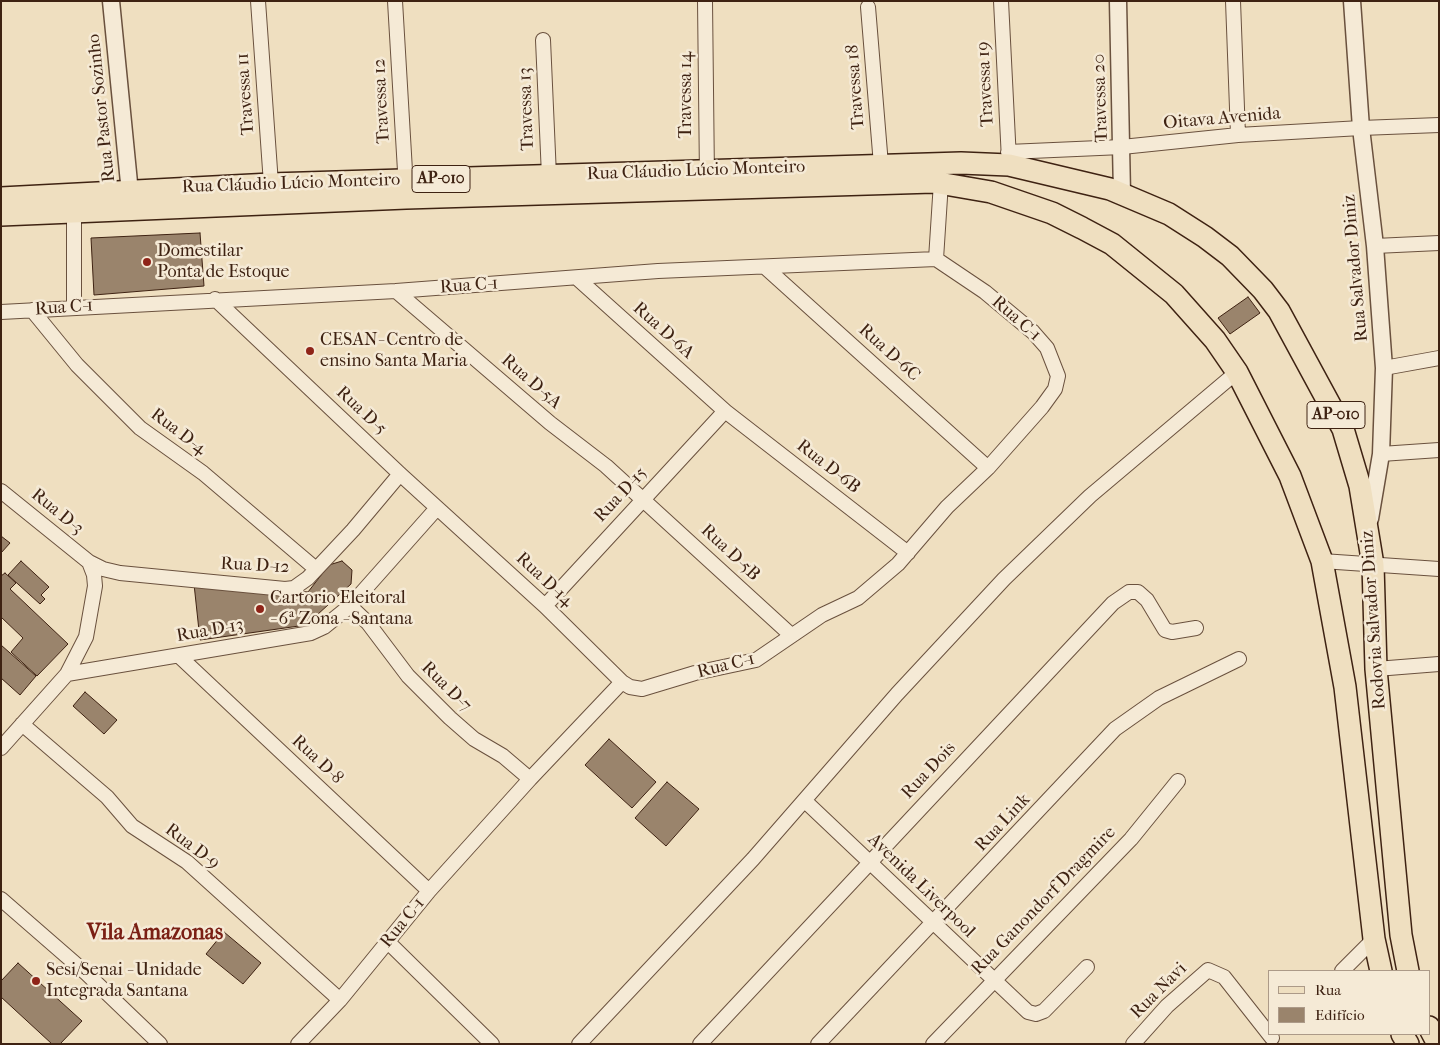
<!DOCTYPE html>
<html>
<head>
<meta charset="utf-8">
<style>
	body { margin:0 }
	#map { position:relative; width:1440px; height:1045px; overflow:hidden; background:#efdfc0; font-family:"IM FELL French Canon",serif }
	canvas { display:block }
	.frame { position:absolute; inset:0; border:2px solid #3e2212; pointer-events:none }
	.legend { position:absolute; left:1268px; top:970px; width:162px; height:65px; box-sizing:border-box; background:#f5ead6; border:1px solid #ac9a88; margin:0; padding:6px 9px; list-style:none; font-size:15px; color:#3e2212 }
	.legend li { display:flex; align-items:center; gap:10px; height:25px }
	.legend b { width:25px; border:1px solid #ac9a88 }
</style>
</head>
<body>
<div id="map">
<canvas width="1440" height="1045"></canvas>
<div class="frame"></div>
<ul class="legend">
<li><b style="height:6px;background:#efdfc0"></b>Rua</li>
<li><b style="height:14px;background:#9a846c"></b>Edifício</li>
</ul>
</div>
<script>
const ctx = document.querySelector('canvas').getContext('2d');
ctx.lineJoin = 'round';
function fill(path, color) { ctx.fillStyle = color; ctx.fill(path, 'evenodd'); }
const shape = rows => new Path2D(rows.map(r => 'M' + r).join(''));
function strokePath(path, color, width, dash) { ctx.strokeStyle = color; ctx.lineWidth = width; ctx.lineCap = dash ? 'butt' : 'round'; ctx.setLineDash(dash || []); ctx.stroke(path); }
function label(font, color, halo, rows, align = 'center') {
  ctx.font = font + ' "IM FELL French Canon",serif'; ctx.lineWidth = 5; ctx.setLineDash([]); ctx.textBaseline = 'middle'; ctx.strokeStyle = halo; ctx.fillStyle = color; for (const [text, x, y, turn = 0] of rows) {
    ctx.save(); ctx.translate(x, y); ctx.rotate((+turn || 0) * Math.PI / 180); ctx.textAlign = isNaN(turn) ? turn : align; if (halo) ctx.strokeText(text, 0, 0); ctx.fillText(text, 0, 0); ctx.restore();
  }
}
const building = shape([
	[200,233,204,286,94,295,91,238,200,233],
	[1248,297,1260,313,1230,334,1218,318,1248,297],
	[1,536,10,543,1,553,1,536],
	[21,561,49,587,41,595,45,599,40,604,8,575,21,561],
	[342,561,352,570,351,584,306,625,200,640,194,584,308,592,329,565,342,561],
	[5,573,16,583,10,589,68,644,37,676,11,652,23,638,1,617,1,576,5,573],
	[1,645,36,676,20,695,1,678,1,645],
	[85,692,117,720,104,734,73,706,85,692],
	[609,739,656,782,632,808,585,765,609,739],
	[667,782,699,809,666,846,635,818,667,782],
	[224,932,261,963,243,984,206,954,224,932],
	[18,963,82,1021,60,1044,52,1044,1,997,1,981,18,963]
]);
const minor = shape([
	[258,1,271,184],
	[395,1,406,188],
	[705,1,707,178],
	[1001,1,1009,160],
	[1233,1,1238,135],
	[868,7,881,165],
	[543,40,549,176],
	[1008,152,1122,147,1238,135,1361,128,1439,125],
	[74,205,74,307],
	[1375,246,1439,243],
	[765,267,988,468],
	[577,278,725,411,908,553],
	[396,291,550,423,606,466,791,635],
	[215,299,400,474,545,606,622,682],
	[32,310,77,365,140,428,203,473,316,569],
	[1,312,396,291,658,271,936,259,941,182],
	[1384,368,1439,358],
	[1381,454,1439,450],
	[1,491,89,562,103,569,120,573,285,589,294,588,308,578,353,530,400,474],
	[1322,561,1439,569],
	[350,606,368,623,408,676,450,718,474,739,503,756,530,779],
	[545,606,725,411],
	[179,656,429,891],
	[1376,669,1439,664],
	[67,674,86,637,95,586,94,575,89,562],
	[22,724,107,797,132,826,187,862,340,1000],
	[1,748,67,674,311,633,324,627,350,606,437,508],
	[805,801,1028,1012,1036,1014,1044,1011,1087,967],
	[1,899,86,973,160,1044],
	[388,942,492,1044],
	[1342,971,1374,939],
	[298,1044,340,1000,429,891,530,779,622,682,630,687,642,689,695,673,756,660,822,615,858,598,898,564,947,507,988,468,1042,407,1055,389,1058,376,1047,348,1033,332,985,292,936,259],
	[579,1044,753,859,897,694,1004,579,1090,496,1237,372],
	[700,1044,1113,603,1129,592,1138,592,1147,600,1165,630,1172,632,1196,628],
	[818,1044,1115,729,1159,698,1239,659],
	[933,1044,1131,839,1178,781],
	[1133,1044,1167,1006,1208,970,1224,977,1272,1038]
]);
const tertiary = shape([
	[111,1,131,203],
	[1118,1,1122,194],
	[1352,1,1361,128,1375,246,1384,368,1381,454,1370,519]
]);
const primary = shape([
	[1,198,271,184,961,163,1009,165,1110,189,1169,214,1205,237,1230,256,1263,290,1279,311,1343,429,1360,486,1373,565,1376,669,1401,935,1408,971],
	[1,215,406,198,933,182,991,192,1052,213,1082,228,1112,244,1174,294,1215,340,1237,372,1290,476,1322,561,1345,687,1374,939,1381,971],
	[1429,1027,1438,1044],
	[1402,1034,1408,1044]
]);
const markers = [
	[147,262,5,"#8f2418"],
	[310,351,5,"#8f2418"],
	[260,609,5,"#8f2418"],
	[36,981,5,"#8f2418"]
];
const shields = [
	[441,179,58],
	[1336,415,58]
];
const shieldNames = [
	["AP-010",441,179],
	["AP-010",1336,415]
];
const streetNames = [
	["Travessa 19",986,84,-93],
	["Travessa 18",856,87,-94],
	["Travessa 11",246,94,-94],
	["Travessa 14",687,95,-90],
	["Travessa 20",1101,98,-92],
	["Travessa 12",382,101,-93],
	["Rua Pastor Sozinho",102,108,-96],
	["Travessa 13",527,109,-92],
	["Oitava Avenida",1222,119,-5],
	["Rua Cláudio Lúcio Monteiro",696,171,-2],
	["Rua Cláudio Lúcio Monteiro",291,184,-2],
	["Rua Salvador Diniz",1356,268,-95],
	["Rua C-1",469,286,-4],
	["Rua C-1",64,308,-4],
	["Rua C-1",1016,319,41],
	["Rua D-6A",663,331,42],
	["Rua D-6C",889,353,42],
	["Rua D-5A",531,382,41],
	["Rua D-5",361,411,43],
	["Rua D-4",178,432,37],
	["Rua D-6B",828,467,38],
	["Rua D-15",621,495,-47],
	["Rua D-3",57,512,39],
	["Rua D-5B",730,553,43],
	["Rua D-12",255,566,3],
	["Rua D-14",544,580,43],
	["Rodovia Salvador Diniz",1374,620,-94],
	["Rua D-13",210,631,-10],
	["Rua C-1",726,666,-14],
	["Rua D-7",446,687,45],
	["Rua D-8",317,760,43],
	["Rua Dois",929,771,-47],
	["Rua Link",1003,823,-47],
	["Rua D-9",192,847,37],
	["Avenida Liverpool",921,886,44],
	["Rua Ganondorf Dragmire",1044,901,-46],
	["Rua C-1",403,923,-51],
	["Rua Navi",1159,991,-45]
];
const poiNames = [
	["Domestilar",157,252],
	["Ponta de Estoque",157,273],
	["CESAN- Centro de",320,341],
	["ensino Santa Maria",320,362],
	["Cartorio Eleitoral",270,599],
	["- 6ª Zona - Santana",270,620],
	["Sesi/Senai - Unidade",46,971],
	["Integrada Santana",46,992]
];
const districtNames = [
	["Vila Amazonas",155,934]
];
fill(building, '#9a846c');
strokePath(building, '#3e2212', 1);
strokePath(minor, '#6a513e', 16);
strokePath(tertiary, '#6a513e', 19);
strokePath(primary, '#3e2212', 24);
strokePath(minor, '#f5ead6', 14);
strokePath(tertiary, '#f5ead6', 16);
strokePath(primary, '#efdfc0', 21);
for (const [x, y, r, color] of markers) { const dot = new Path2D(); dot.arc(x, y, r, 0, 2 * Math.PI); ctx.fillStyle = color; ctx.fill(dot); strokePath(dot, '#f5ead6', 2); }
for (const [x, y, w] of shields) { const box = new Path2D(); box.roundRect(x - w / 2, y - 13.5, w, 27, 4); ctx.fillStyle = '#f5ead6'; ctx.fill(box); strokePath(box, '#3e2212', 1); }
label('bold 16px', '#3e2212', null, shieldNames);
label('18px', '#3e2212', '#f5ead6', streetNames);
label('18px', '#3e2212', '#f5ead6', poiNames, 'left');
label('bold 22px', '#7a1f14', '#f5ead6', districtNames);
</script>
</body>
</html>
